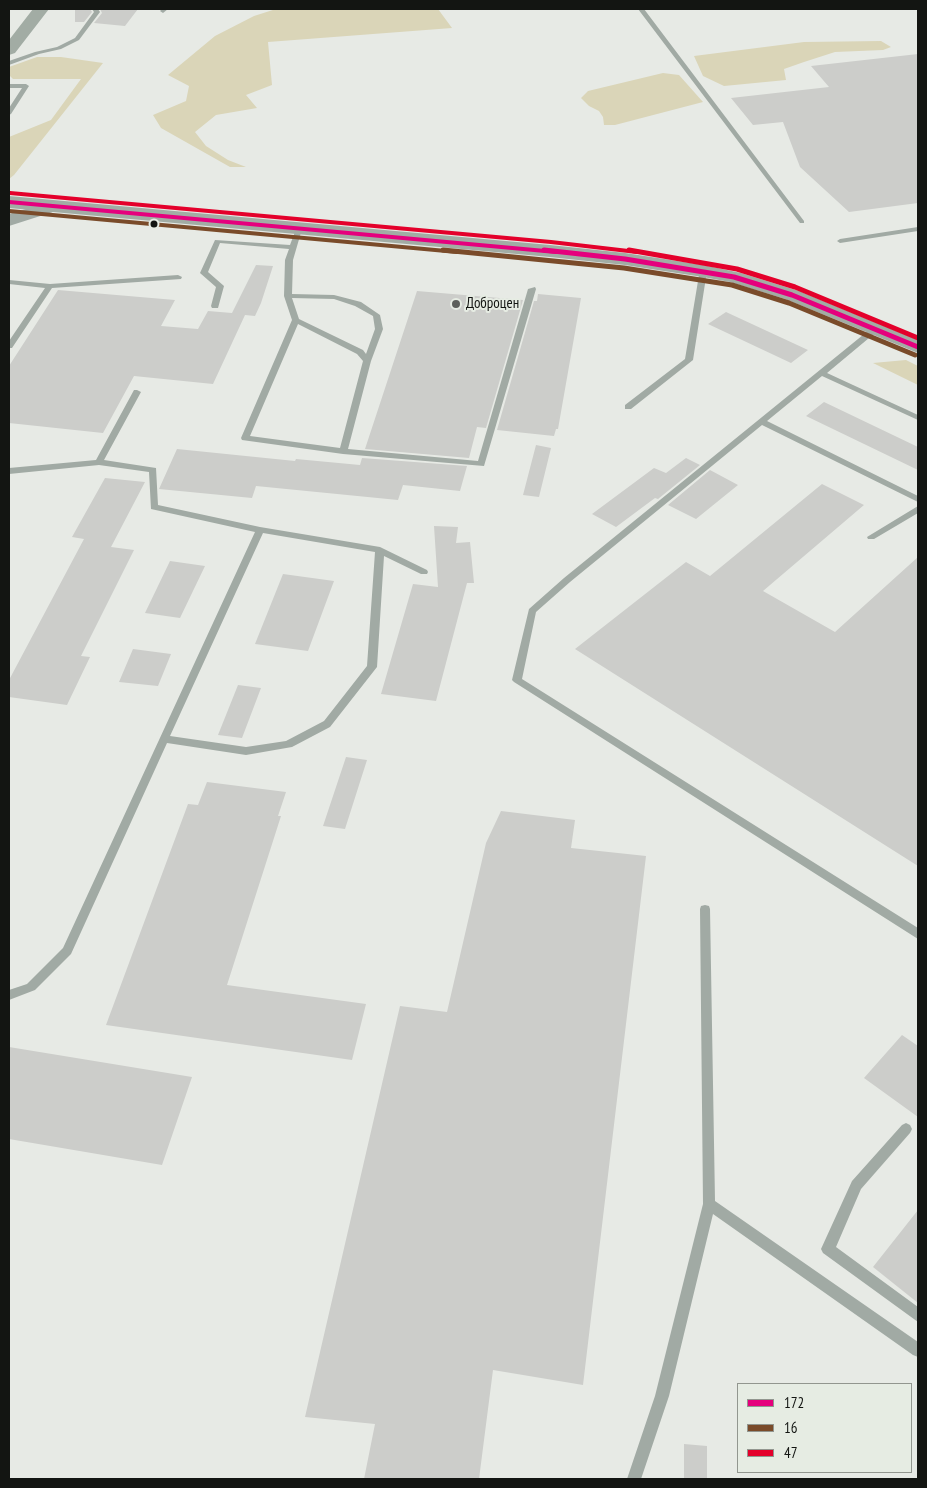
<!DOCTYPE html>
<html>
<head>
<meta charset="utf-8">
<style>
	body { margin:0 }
	#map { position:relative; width:927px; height:1488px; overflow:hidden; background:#e7eae5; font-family:"PT Sans Narrow",sans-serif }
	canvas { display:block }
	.frame { position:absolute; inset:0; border:10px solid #131512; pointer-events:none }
	.legend { position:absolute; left:737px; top:1383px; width:175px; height:90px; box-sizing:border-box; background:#e6ece3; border:1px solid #92968f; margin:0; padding:6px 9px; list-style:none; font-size:15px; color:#131512 }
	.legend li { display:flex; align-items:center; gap:10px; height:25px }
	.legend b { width:25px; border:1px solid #92968f }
</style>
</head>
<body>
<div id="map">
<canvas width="927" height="1488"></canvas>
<div class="frame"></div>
<ul class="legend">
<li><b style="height:6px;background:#e5007d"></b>172</li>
<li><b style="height:6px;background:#7a4b2a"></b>16</li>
<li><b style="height:6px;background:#e4002b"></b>47</li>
</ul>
</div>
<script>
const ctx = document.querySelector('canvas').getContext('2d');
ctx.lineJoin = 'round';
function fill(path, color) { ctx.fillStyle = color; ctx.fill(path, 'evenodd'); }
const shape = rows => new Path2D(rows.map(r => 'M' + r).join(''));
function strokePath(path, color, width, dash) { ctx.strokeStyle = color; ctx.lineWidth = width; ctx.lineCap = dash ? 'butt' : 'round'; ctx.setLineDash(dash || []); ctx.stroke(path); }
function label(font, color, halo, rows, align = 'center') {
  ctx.font = font + ' "PT Sans Narrow",sans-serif'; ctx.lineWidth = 4; ctx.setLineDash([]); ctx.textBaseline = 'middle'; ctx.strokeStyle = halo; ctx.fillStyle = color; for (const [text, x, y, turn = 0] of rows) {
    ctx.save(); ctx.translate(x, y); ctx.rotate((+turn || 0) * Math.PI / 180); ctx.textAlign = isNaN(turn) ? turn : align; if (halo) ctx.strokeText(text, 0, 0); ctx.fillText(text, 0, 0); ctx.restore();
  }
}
const green = shape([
	[276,9,438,9,452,28,268,42,272,85,246,95,257,108,216,115,195,132,206,146,228,160,246,167,230,167,161,128,153,115,186,101,189,86,168,75,215,36,254,16],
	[881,41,891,47,883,50,835,52,804,62,784,69,786,80,724,86,703,76,694,56,804,42],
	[37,57,61,57,103,63,14,175,9,179,9,137,51,120,81,79,13,79,9,75,9,67],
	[663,73,679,75,703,102,615,125,604,125,603,117,599,111,589,106,581,98,588,91],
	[906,360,918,366,918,385,873,363]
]);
const building = shape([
	[75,9,90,9,92,12,84,22,75,22],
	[100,9,138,9,125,26,94,23,102,13],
	[918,54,918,203,849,212,800,167,783,122,753,125,731,98,829,87,811,66],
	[256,265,273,266,261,303,255,316,245,315,213,384,134,376,103,433,9,423,9,366,58,290,175,300,161,326,198,329,208,311,232,313],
	[417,291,523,300,486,428,477,427,469,458,365,449],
	[538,294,581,298,558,429,556,429,554,436,497,430,534,301,537,301],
	[726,312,808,350,791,363,708,324],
	[824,402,918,447,918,470,806,416],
	[536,445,551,448,539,497,523,495],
	[177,449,295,461,296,459,360,465,362,458,467,466,460,491,403,485,398,500,256,486,252,498,159,489],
	[686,458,700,465,658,499,655,498,616,527,592,514,654,468,666,473],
	[710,470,738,485,696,519,668,505],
	[105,478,145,482,111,547,134,550,81,656,90,657,67,705,9,697,9,680,84,539,72,537],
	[822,484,864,505,763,591,835,632,918,557,918,866,575,649,686,562,710,576],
	[434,526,458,527,456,543,470,542,474,583,467,583,436,701,381,694,413,584,438,587],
	[170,561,205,566,180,618,145,613],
	[283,574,334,581,308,651,255,644],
	[133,649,171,654,158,686,119,682],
	[238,685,261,688,242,738,218,735],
	[346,757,367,760,345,829,323,826],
	[207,782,286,792,278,816,281,816,227,985,366,1004,352,1060,106,1025,188,804,198,805],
	[501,811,575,820,571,848,646,856,583,1385,493,1370,479,1479,364,1479,375,1424,305,1417,400,1006,447,1012,486,843],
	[902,1035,918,1046,918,1117,864,1078],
	[9,1047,192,1077,162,1165,9,1139],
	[918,1210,918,1303,873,1267],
	[684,1444,707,1446,707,1479,684,1479]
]);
const service = shape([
	[92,9,98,9,100,12,79,40,61,49,39,54,9,65,9,61,35,52,57,47,75,38,94,12,92,9],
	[162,9,168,9,163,13,160,11,162,9],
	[638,9,644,9,804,221,804,223,800,223,638,9],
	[9,84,26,84,29,86,11,114,9,115,9,108,22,88,9,88,9,84],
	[299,227,302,229,293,260,292,294,334,295,361,302,380,315,383,329,371,361,348,449,478,461,528,289,535,287,536,289,484,466,343,454,242,440,241,438,292,320,284,296,285,260,289,249,220,243,208,272,224,286,218,308,212,308,211,306,216,287,200,273,215,240,290,245,296,229,299,227],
	[292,298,334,299,355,306,373,316,375,329,366,354,363,350,299,319,292,298],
	[298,324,357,354,363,361,340,448,250,436,298,324],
	[918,227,918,231,840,243,837,241,840,239,918,227],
	[700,269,707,271,693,360,631,409,625,409,625,405,685,359,700,269],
	[178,275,182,277,181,279,52,288,12,348,9,348,9,341,45,288,9,284,9,280,50,284,178,275],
	[874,326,877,326,881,328,827,373,918,415,918,420,822,376,767,421,918,496,918,502,762,425,570,582,536,612,522,679,918,928,918,939,514,682,512,680,529,609,564,578,874,326],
	[134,390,137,390,141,392,104,460,156,468,158,505,260,527,380,547,427,570,428,572,427,574,421,574,384,556,377,667,330,727,292,747,246,755,167,743,71,954,35,990,9,1000,9,990,27,984,63,948,255,532,151,509,149,472,99,465,9,474,9,468,96,460,134,390],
	[263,533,375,552,367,666,324,721,286,741,246,747,170,736,263,533],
	[918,506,918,513,874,539,868,539,867,537,918,506],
	[705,905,709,906,710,909,715,1201,918,1342,918,1357,913,1355,713,1214,669,1396,641,1479,627,1479,655,1396,703,1204,700,909,701,906,705,905],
	[906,1123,910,1125,912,1129,910,1133,861,1189,836,1247,918,1307,918,1322,823,1253,821,1249,852,1181,902,1125,906,1123]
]);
const tertiary = shape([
	[53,201,59,202,62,206,59,210,9,226,9,214,53,201]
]);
const primary = shape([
	[33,9,49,9,15,53,9,55,9,40,33,9],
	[9,196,550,245,625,253,703,265,741,273,799,291,918,340,918,353,785,299,730,282,703,277,625,265,550,257,9,208,9,196]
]);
const bus1Far1 = shape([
	[9,202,556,252]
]);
const bus1 = shape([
	[544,250,625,259,734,277,792,295,918,347]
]);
const bus2Far1 = shape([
	[9,211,457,252]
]);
const bus2 = shape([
	[443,250,624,268,732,285,789,303,915,355]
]);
const bus3Far1 = shape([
	[10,193,551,242,637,252]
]);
const bus3 = shape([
	[629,250,737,269,795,287,918,338]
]);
const markers = [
	[154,224,4.5,"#131512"],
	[456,304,5,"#5d605c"]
];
const farPoinames = [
	["Доброцен",466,304]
];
fill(green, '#dad5b8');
fill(building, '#cccdca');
fill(service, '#a1aaa4');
fill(tertiary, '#a1aaa4');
fill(primary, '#a2aca4');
strokePath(bus1Far1, '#e5007d', 4);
strokePath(bus1, '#e5007d', 5);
strokePath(bus2Far1, '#7a4b2a', 4);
strokePath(bus2, '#7a4b2a', 5);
strokePath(bus3Far1, '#e4002b', 4);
strokePath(bus3, '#e4002b', 5);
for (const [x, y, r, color] of markers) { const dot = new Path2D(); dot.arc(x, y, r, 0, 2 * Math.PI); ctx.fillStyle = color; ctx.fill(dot); strokePath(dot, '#e6ece3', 2); }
label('15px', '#131512', '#e6ece3', farPoinames, 'left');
</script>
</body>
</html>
